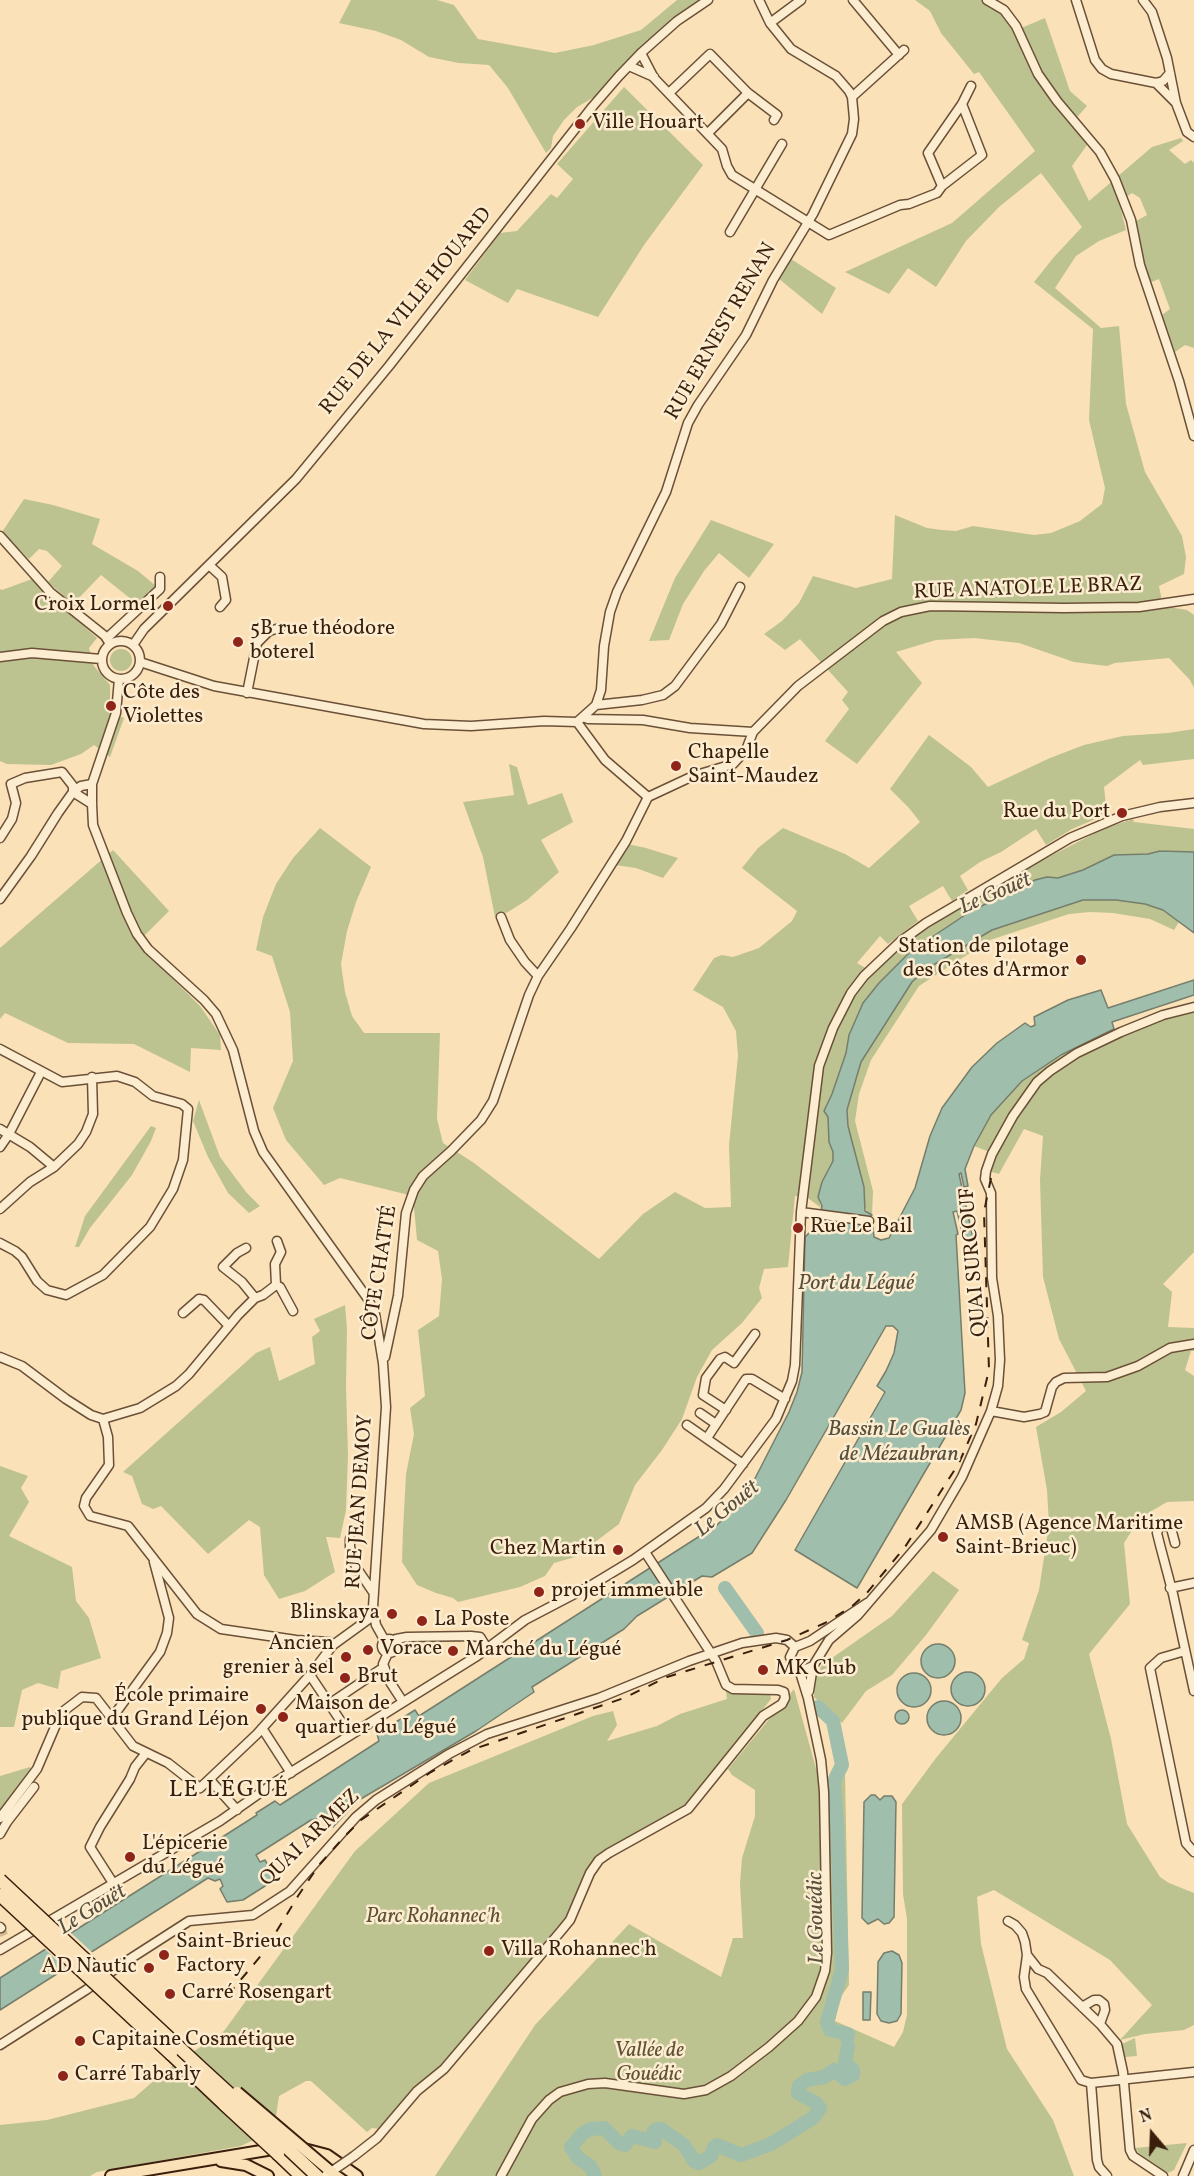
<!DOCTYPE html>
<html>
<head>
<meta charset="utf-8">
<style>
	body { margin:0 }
	#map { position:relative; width:1194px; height:2176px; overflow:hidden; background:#fbe1b7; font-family:Vollkorn,serif }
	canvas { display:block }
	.north { position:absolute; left:1122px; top:2104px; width:60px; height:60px; -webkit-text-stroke:4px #fcecd0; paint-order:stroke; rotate:341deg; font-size:16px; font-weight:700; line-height:24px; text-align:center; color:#391f0c }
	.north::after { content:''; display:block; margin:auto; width:21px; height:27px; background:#391f0c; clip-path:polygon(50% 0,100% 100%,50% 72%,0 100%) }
</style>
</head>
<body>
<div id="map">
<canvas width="1194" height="2176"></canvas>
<div class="north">N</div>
</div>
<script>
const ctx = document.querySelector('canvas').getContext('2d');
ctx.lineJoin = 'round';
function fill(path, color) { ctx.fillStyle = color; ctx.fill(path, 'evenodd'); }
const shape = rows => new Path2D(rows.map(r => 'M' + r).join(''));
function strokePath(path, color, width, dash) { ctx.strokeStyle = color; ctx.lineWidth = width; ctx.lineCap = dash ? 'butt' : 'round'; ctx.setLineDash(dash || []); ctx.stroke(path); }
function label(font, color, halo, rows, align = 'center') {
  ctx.font = font + ' Vollkorn,serif'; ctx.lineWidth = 5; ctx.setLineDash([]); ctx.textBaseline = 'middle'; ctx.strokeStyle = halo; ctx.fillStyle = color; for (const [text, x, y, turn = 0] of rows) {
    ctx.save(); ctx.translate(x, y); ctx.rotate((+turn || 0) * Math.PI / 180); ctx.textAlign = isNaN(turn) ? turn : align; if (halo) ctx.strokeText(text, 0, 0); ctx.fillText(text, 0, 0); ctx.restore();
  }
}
const green = shape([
	[351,0,437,0,454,5,478,39,555,53,594,45,641,30,677,0,699,0,596,96,577,107,564,120,553,136,551,148,546,153,508,88,489,65,459,63,429,57,401,40,376,31,339,23],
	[915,0,997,0,992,8,1002,14,1014,31,1045,18,1070,91,1087,106,1072,123,1087,145,1072,166,1089,201,1152,147,1181,138,1183,141,1169,150,1185,164,1191,160,1194,163,1194,348,1185,345,1175,352,1162,315,1170,309,1159,279,1149,283,1140,248,1136,221,1147,215,1140,198,1132,193,1119,202,1126,230,1099,241,1076,256,1055,288,1101,328,1119,326,1126,404,1145,472,1182,536,1186,557,1184,574,1159,586,1163,606,1187,610,1194,615,1194,688,1190,680,1169,658,1115,663,1107,666,1074,662,1019,643,974,638,936,640,896,652,922,683,857,764,825,741,849,709,842,700,848,692,800,639,785,650,764,634,782,621,799,603,813,576,856,588,892,579,895,515,927,528,942,530,956,531,973,526,1034,535,1051,533,1080,521,1102,504,1105,488,1089,420,1093,329,1034,282,1054,257,1082,227,1041,173,999,207,966,241,936,287,908,268,889,294,845,272,952,223,1035,151,979,72,974,74,941,33,930,11],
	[624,87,703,165,644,245,598,317,517,289,508,303,465,280,500,233,517,231,551,194,557,198,573,179,557,164],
	[781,258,791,259,836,288,822,314,773,274],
	[24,499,53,505,100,519,92,544,138,571,156,586,137,604,101,575,73,604,48,582,62,566,47,551,39,549,29,559,2,532],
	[711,520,774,544,749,578,719,553,704,571,683,604,669,640,649,641,675,578],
	[32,579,97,638,89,648,94,666,110,685,110,712,124,718,110,757,94,745,81,754,51,765,7,764,0,761,0,589,2,590],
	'110 660a11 11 0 1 1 22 0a11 11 0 1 1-22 0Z',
	[1194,729,1194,759,1143,765,1140,760,1104,787,1107,814,1072,829,1046,845,1036,829,1001,852,980,862,960,876,968,890,952,901,943,886,909,906,918,921,888,944,880,936,857,963,872,972,910,940,962,906,1035,864,1105,828,1133,819,1134,822,1194,829,1194,852,1161,851,1148,854,1114,855,1083,870,1058,878,1047,877,1035,880,1023,887,1013,890,899,963,879,983,863,1003,849,1035,846,1053,832,1095,824,1111,828,1117,829,1142,833,1152,833,1161,822,1182,818,1197,821,1208,808,1198,795,1196,788,1267,764,1269,759,1288,762,1298,742,1323,712,1350,697,1377,682,1419,662,1450,635,1485,619,1524,575,1557,554,1563,545,1576,520,1587,458,1602,453,1598,436,1593,417,1585,402,1562,403,1530,406,1474,414,1434,410,1408,425,1396,418,1330,439,1316,442,1279,438,1251,417,1240,413,1196,340,1178,324,1185,286,1140,273,1108,293,1061,290,1012,272,956,256,950,263,917,276,884,293,858,320,828,371,867,356,902,347,931,341,964,345,992,352,1016,364,1033,440,1033,437,1119,443,1143,474,1163,599,1259,643,1214,675,1192,705,1208,731,1207,729,1145,738,1056,736,1031,723,1007,693,990,714,958,722,955,733,957,759,948,792,921,797,911,742,868,758,848,783,828,845,854,869,868,920,822,909,808,890,789,929,735,971,767,988,787,1050,758,1084,745,1123,736,1168,733],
	[509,764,517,767,528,805,562,793,573,822,541,840,559,872,527,900,508,912,495,917,483,857,463,802,514,795],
	[627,844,646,848,678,858,663,878,636,868,615,865],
	[113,850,169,911,137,943,200,1006,220,1035,221,1050,191,1048,190,1072,134,1044,68,1043,5,1013,0,1019,0,948],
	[1083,900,1116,900,1145,904,1163,910,1179,922,1174,930,1150,919,1113,913,1090,912,1069,914,990,940,919,986,871,1060,859,1094,855,1121,873,1191,872,1215,868,1213,865,1207,864,1187,848,1126,847,1110,861,1062,912,982,925,969,992,930],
	[1194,1010,1194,1252,1163,1284,1172,1292,1168,1327,1194,1328,1194,1351,1191,1351,1185,1370,1194,1376,1194,1501,1167,1502,1140,1518,1124,1543,1130,1604,1089,1654,1111,1739,1127,1824,1160,1877,1169,1883,1194,1893,1194,2025,1184,2030,1145,2034,1120,2040,1152,2005,1110,1960,994,1890,977,1897,981,1944,1007,2049,1053,2120,1074,2176,435,2176,535,2025,629,1924,721,1977,733,1938,743,1938,740,1883,742,1858,755,1816,755,1790,732,1775,728,1769,794,1689,819,1779,845,1773,849,1985,840,1998,835,2021,894,2047,903,2032,907,2015,907,1919,903,1894,902,1804,936,1758,1002,1678,1024,1659,1029,1643,1022,1640,1039,1590,1049,1525,1047,1490,1036,1427,1061,1412,1086,1391,1059,1339,1043,1277,1040,1180,1043,1136,1024,1129,999,1174,981,1169,987,1151,974,1146,991,1115,1003,1099,1022,1081,1045,1064,1114,1029,1118,1035,1165,1018],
	[199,1100,220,1157,246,1192,260,1206,249,1213,228,1193,208,1157,193,1121],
	[151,1126,156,1128,151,1141,132,1175,90,1228,79,1247,75,1247,85,1216],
	[345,1305,347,1329,346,1387,348,1454,346,1510,340,1538,326,1537,335,1572,305,1591,279,1599,264,1575,260,1527,249,1520,208,1554,161,1506,153,1509,142,1504,132,1476,123,1472,256,1353,270,1347,279,1381,315,1364,312,1337,320,1331,314,1319],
	[0,1466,28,1476,21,1488,29,1502,9,1536,72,1567,76,1601,89,1618,101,1658,61,1671,58,1689,38,1683,22,1690,14,1727,0,1727],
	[933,1571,959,1590,926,1635,892,1675,866,1691,842,1723,814,1697,815,1679,822,1665,892,1616],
	[726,1691,770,1693,771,1699,687,1806,594,1861,587,1869,578,1896,566,1921,445,2064,412,2090,380,2129,372,2128,367,2132,311,2081,306,2081,279,2096,274,2130,241,2146,97,2172,90,2176,0,2176,0,2125,47,2120,134,2098,165,2071,224,2031,355,1851,429,1783,593,1716,613,1711,617,1725,607,1741,657,1726,680,1714,727,1699],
	[30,1767,33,1771,0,1813,0,1776],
	[1135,2038,1137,2056,1125,2057,1122,2044],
	[1187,2143,1174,2170,1168,2173,1139,2153,1135,2148]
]);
const water = shape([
	[1160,851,1194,852,1194,933,1163,910,1145,904,1116,900,1083,900,992,930,925,970,912,982,861,1062,847,1110,848,1126,864,1187,865,1211,872,1215,869,1218,821,1211,822,1206,818,1197,822,1182,833,1161,833,1152,829,1142,828,1117,824,1111,832,1094,846,1053,849,1035,863,1003,879,983,911,951,968,913,1013,890,1023,887,1035,880,1047,877,1058,878,1083,870,1114,855,1148,854,1160,851],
	[1194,980,1194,995,1112,1022,1114,1029,1061,1055,1022,1081,991,1115,974,1146,965,1169,968,1186,964,1187,961,1173,959,1174,973,1238,971,1241,964,1240,957,1211,953,1212,958,1234,956,1235,965,1393,961,1410,857,1588,795,1550,885,1392,877,1386,886,1371,894,1353,898,1331,893,1326,886,1326,786,1500,752,1553,712,1577,702,1576,637,1616,624,1629,532,1687,534,1692,476,1731,359,1800,333,1827,324,1818,311,1820,256,1855,260,1862,265,1860,276,1879,243,1900,227,1902,220,1889,223,1886,220,1879,215,1881,208,1878,0,2010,0,1978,257,1815,256,1813,275,1801,280,1805,379,1741,377,1734,415,1710,419,1716,706,1532,706,1531,715,1527,746,1496,789,1412,797,1392,802,1372,805,1237,813,1229,818,1219,868,1223,868,1226,873,1227,874,1237,881,1240,889,1238,915,1188,930,1136,942,1108,972,1067,997,1043,1025,1023,1031,1027,1035,1025,1034,1017,1068,1000,1101,990,1108,1008,1194,980],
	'921 1661a17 17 0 1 1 34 0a17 17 0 1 1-34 0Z',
	'951 1689a17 17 0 1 1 34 0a17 17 0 1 1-34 0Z',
	'897 1690a17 17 0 1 1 34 0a17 17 0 1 1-34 0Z',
	'927 1718a17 17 0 1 1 34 0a17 17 0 1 1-34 0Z',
	'895 1717a7 7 0 1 1 14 0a7 7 0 1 1-14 0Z',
	[871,1795,875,1795,880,1800,884,1796,892,1796,896,1802,894,1917,889,1923,884,1924,878,1919,868,1924,862,1918,864,1802,871,1795],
	[892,1951,899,1955,902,1963,901,2014,897,2021,889,2023,881,2021,877,2014,878,1962,884,1953,892,1951],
	[863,1992,871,1992,870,2020,863,2020,863,1992]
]);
const pier = shape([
	[70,1932,94,1954,68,1971,44,1948]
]);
const river = shape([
	[725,1588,757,1633],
	[818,1707,833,1721,842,1765,836,1777],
	[835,1779,834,1783,837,1822,842,1970,827,2022,830,2030,848,2034,847,2039],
	[595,2176,590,2166,578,2158,571,2147,583,2133,591,2129,604,2128,619,2143,625,2145,632,2136,655,2142,653,2133,655,2130,661,2129,684,2145,694,2161,699,2163,711,2156,714,2147,717,2145,741,2155,771,2144,813,2118,820,2108,816,2103,798,2093,799,2086,807,2080,824,2077,834,2070,845,2079,853,2075,853,2070,845,2062,848,2046]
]);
const minorTunnel = shape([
	[1,1928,5,1937]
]);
const minor = shape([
	[853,0,899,55],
	[987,0,1004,10,1016,26,1038,74,1057,101,1100,152,1115,179,1131,220,1140,265,1179,381,1194,436],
	[1076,0,1095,60,1102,69,1111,74,1156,83,1163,81,1170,73],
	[1143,0,1152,12,1167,58,1176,103],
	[770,23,801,0],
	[641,53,654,78,722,149,727,166,732,175,829,235,900,205,909,204,937,193,942,186,982,155,962,104],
	[629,66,654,77],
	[1156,83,1176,103,1187,132,1194,137],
	[669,93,710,54,748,93,777,115,774,120],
	[852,97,904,50],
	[708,133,748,93],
	[942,186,928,153,962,104,971,86],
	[730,232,782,144],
	[0,536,50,592,105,636,110,644],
	[209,565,222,577,226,600,220,607],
	[107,638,160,589,160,577],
	'102 660a19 19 0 1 1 38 0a19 19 0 1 1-38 0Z',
	[133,645,144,629,296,479,389,366,593,106,619,76,641,53,677,21,708,0],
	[0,657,32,653,101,659],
	[140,662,214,686,424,724,471,726,544,721,577,722,596,705,601,690,604,646,610,612,617,592,666,492,688,423,698,405,746,335,773,280,813,214,852,134,854,119,852,97,849,91,836,76,791,49,770,23,759,0],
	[119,679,116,713,92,784,92,804,93,825,127,913,137,934,148,949,204,1000,216,1014,233,1050,254,1131,263,1152,368,1299,375,1314,383,1363,386,1407,373,1607,376,1625,385,1641],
	[247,693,257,643,269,631,280,628],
	[596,705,642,700,663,695,675,686,721,624,740,587],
	[583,717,588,719,643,720,690,728,753,732],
	[577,722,605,760,648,797],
	[73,792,92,804],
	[648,797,693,776,733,764,746,750,753,732,798,686,883,621,901,612,930,606,1064,608,1139,607,1194,599],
	[0,838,12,819,16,803,11,784,25,778,62,772,73,786,73,792],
	[0,899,31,856,58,813,73,792,81,786,92,784],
	[501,917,510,940,525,962,538,976],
	[0,1049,62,1082,117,1076,135,1082,153,1096,182,1104,188,1109,183,1160,173,1189,150,1227,103,1275,66,1295,47,1290,37,1281,22,1257,15,1251,0,1243],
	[0,1129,30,1147,54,1167],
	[0,1147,9,1134,41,1072],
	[0,1209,30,1182,54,1167,78,1144,86,1132,93,1114,92,1077],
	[801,1212,869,1221],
	[246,1248,237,1253,223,1267,242,1282,255,1298],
	[276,1285,275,1264,281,1252,277,1241],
	[183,1313,199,1299,204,1300,228,1325],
	[0,1357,22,1366,66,1399,91,1415,103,1419],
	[385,1357,398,1296,406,1213,414,1190,423,1176,451,1151,481,1120,493,1101,529,995,538,976,571,928,626,841,648,797],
	[726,1410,703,1395,706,1378,720,1359,725,1357,734,1363,755,1334],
	[991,1411,1024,1417,1040,1414,1045,1412,1052,1387,1056,1382,1064,1378,1107,1377,1138,1366,1170,1348,1194,1344],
	[700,1413,716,1424],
	[103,1419,108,1437,109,1465,86,1498,84,1506,90,1516,128,1526,197,1614,221,1629,296,1640,329,1642,333,1645],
	[103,1419,140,1408,176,1386,189,1374,238,1315,255,1298,263,1295,276,1285,280,1287,293,1311],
	[687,1425,743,1464],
	[707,1438,746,1379,752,1379,785,1399],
	[350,1539,350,1547,356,1567,373,1592],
	[1175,1543,1171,1528,1163,1525,1159,1528,1157,1533,1160,1545,1173,1594,1194,1691],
	[1170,1588,1194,1583],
	[867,1603,810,1641,795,1647,790,1657,795,1666,804,1670,813,1666,829,1640,858,1615,931,1530,962,1477,991,1411,998,1386,1000,1360,998,1316,992,1278,991,1193,985,1179,986,1171,992,1154,1013,1116,1037,1082,1050,1071,1077,1053,1121,1032,1163,1015,1194,1007],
	'382 1646a7 7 0 1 1 14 0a7 7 0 1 1-14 0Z',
	[393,1642,396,1639,407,1637,471,1636,480,1637,487,1648],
	[1185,1651,1161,1658,1150,1668,1186,1843,1194,1852],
	[388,1653,383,1664,390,1682,403,1702],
	[310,1675,350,1735],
	[809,1691,813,1666],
	[329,1704,384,1667],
	[112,1718,160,1652,167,1633,169,1618,154,1562],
	[262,1728,291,1773],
	[210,1780,237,1810],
	[0,1818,37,1769,61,1713,82,1697,96,1698,133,1746,168,1763,200,1788,257,1734,310,1675,333,1645,373,1616],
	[0,1834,7,1822,34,1787],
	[113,1883,90,1847,100,1827,130,1779,135,1767,146,1753],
	[1008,1921,1015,1925,1022,1933,1025,1942,1027,1955,1024,1977,1026,1989,1081,2080,1091,2083,1194,2072],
	[0,1927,1,1928],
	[0,1950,220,1821,277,1781,477,1656,525,1620,590,1586,633,1560,706,1508,724,1489,776,1419,792,1381,795,1365,801,1212,819,1066,833,1028,851,993,864,976,901,941,926,923,1070,838,1122,816,1160,807,1194,803],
	[1027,1955,1038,1969,1047,1973,1100,2024,1117,2044,1123,2072,1130,2150,1133,2156,1163,2176],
	[1082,2007,1094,2000,1099,2000,1104,2004,1105,2010,1100,2024],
	[0,2045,86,1990,122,1964,189,1921,253,1915,290,1891,356,1817,376,1800,449,1754,487,1734,599,1698,689,1661,742,1643,776,1638,787,1640,795,1647],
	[1091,2083,1097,2160,1099,2167,1107,2176],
	[354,2156,377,2138,417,2091,444,2069,561,1931,570,1920,590,1873,599,1860,609,1853,688,1809,763,1716,782,1704,785,1698,784,1692,778,1690,733,1689,726,1685,716,1661,645,1552],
	[501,2176,532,2119,549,2100,560,2092,588,2084,605,2083,684,2094,706,2090,731,2076,769,2047,798,2021,816,1997,825,1971,827,1953,824,1792,821,1760,808,1698,799,1669],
	[1183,2176,1194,2150]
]);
const major = shape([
	[304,2149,327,2155,357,2176],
	[221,2161,246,2165,268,2176],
	[111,2176,279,2148]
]);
const highway = shape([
	[171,2054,225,2105],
	[198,2065,233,2097],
	[278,2154,301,2176]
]);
const rail = shape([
	[228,1995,264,1952,298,1896,319,1865,345,1836,361,1820,431,1772,471,1750,624,1698,667,1677,787,1640,825,1623,851,1607,866,1594,905,1547,934,1502,959,1463,976,1424,989,1370,984,1212,991,1178]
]);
const minorBridge = shape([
	[325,2176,354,2156]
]);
const majorBridge = shape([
	[237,2092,336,2176]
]);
const highwayBridge = shape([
	[0,1880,198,2065],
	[0,1895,171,2054],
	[233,2097,317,2176],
	[225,2105,278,2154]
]);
const markers = [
	[580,124,6,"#8f2418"],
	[168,606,6,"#8f2418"],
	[238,642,6,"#8f2418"],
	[111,706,6,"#8f2418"],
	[676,766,6,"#8f2418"],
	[1122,813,6,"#8f2418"],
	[1081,960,6,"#8f2418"],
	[798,1228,6,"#8f2418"],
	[943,1537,6,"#8f2418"],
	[618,1550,6,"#8f2418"],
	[539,1592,6,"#8f2418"],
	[392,1614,6,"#8f2418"],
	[422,1621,6,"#8f2418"],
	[368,1650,6,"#8f2418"],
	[453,1651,6,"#8f2418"],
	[346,1657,6,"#8f2418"],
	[763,1670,6,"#8f2418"],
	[345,1678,6,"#8f2418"],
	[261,1709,6,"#8f2418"],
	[283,1717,6,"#8f2418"],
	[130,1857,6,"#8f2418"],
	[489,1951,6,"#8f2418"],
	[164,1955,6,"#8f2418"],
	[149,1968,6,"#8f2418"],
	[170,1994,6,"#8f2418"],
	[80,2041,6,"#8f2418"],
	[63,2076,6,"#8f2418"]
];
const poiNames = [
	["Ville Houart",592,124],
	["Croix Lormel",156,606,"right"],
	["5B rue théodore",250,630],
	["boterel",250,654],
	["Côte des",123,694],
	["Violettes",123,718],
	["Chapelle",688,754],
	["Saint-Maudez",688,778],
	["Rue du Port",1110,813,"right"],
	["Station de pilotage",1069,948,"right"],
	["des Côtes d'Armor",1069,972,"right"],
	["Rue Le Bail",810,1228],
	["AMSB (Agence Maritime",955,1525],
	["Saint-Brieuc)",955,1549],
	["Chez Martin",606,1550,"right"],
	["projet immeuble",551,1592],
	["Blinskaya",380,1614,"right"],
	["La Poste",434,1621],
	["Ancien",334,1645,"right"],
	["grenier à sel",334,1669,"right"],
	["Vorace",380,1650],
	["Marché du Légué",465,1651],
	["MK Club",775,1670],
	["Brut",357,1678],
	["École primaire",249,1697,"right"],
	["publique du Grand Léjon",249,1721,"right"],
	["Maison de",295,1705],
	["quartier du Légué",295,1729],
	["L'épicerie",142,1845],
	["du Légué",142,1869],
	["Saint-Brieuc",176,1943],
	["Factory",176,1967],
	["Villa Rohannec'h",501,1951],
	["AD Nautic",137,1968,"right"],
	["Carré Rosengart",182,1994],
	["Capitaine Cosmétique",92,2041],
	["Carré Tabarly",75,2076]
];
const streetNames = [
	["RUE DE LA VILLE HOUARD",407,312,-51],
	["RUE ERNEST RENAN",722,332,-60],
	["RUE ANATOLE LE BRAZ",1028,590,-2],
	["QUAI SURCOUF",975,1262,-95],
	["CÔTE CHATTÉ",381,1273,-81],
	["RUE JEAN DEMOY",361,1502,-86],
	["QUAI ARMEZ",311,1839,-44]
];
const parkNames = [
	["Parc Rohannec'h",433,1918],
	["Vallée de",649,2052],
	["Gouédic",649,2076]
];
const waterNames = [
	["Le Gouët",996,895,-23],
	["Port du Légué",856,1285],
	["Bassin Le Gualès",899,1431],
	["de Mézaubran",899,1456],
	["Le Gouët",728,1510,-39],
	["Le Gouët",93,1911,-32],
	["Le Gouédic",818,1918,-91]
];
const quarterNames = [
	["LE LÉGUÉ",229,1792]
];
fill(green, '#bcc390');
fill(water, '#9fbeac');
strokePath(water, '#767e6c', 1.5);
fill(pier, '#fbe1b7');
strokePath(river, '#9fbeac', 14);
strokePath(minorTunnel, '#d4ba95', 8, [8, 4]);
strokePath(minor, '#6a5037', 11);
strokePath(major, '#391f0c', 14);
strokePath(highway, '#391f0c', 15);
strokePath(minor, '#fcecd0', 8);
strokePath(major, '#fbe1b7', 10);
strokePath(highway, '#fbe1b7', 12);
strokePath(rail, '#391f0c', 2, [10, 10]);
strokePath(minorBridge, '#6a5037', 11, []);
strokePath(majorBridge, '#391f0c', 14, []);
strokePath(highwayBridge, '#391f0c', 15, []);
strokePath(minorBridge, '#fcecd0', 8);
strokePath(majorBridge, '#fbe1b7', 10);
strokePath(highwayBridge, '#fbe1b7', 12);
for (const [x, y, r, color] of markers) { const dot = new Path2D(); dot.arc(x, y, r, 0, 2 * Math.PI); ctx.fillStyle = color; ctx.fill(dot); strokePath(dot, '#fcecd0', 2); }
label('21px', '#391f0c', '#fcecd0', poiNames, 'left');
label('21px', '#391f0c', '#fcecd0', streetNames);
label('italic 21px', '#605034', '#fcecd0', parkNames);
label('italic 22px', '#584f3c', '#fcecd0', waterNames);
ctx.letterSpacing = '1.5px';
label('24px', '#391f0c', '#fcecd0', quarterNames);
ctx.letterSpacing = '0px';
</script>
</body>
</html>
